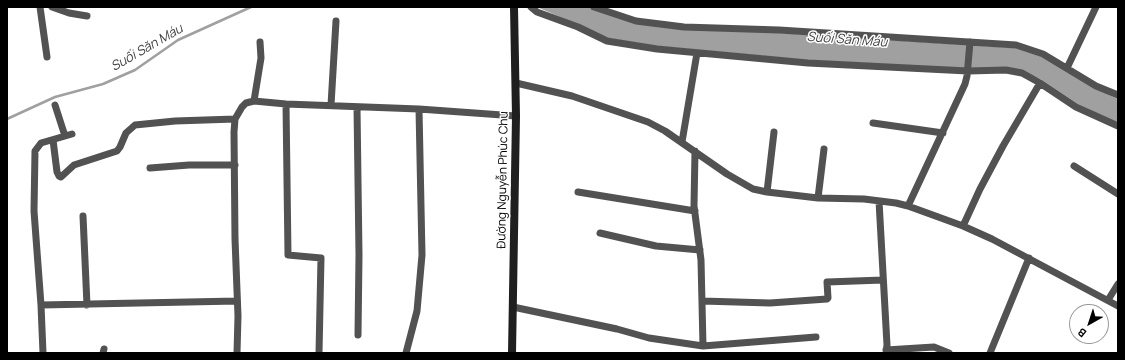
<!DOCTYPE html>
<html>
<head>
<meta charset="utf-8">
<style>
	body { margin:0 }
	#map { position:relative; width:1125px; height:360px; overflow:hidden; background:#fff; font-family:Manrope,sans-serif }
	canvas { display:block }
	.frame { position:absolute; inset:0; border:8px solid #000; pointer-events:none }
	.north { position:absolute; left:1069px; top:304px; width:40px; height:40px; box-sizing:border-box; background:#fff; border:1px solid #999; border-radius:50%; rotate:219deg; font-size:11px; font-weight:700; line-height:16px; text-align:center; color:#000 }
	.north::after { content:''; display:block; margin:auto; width:14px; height:18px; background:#000; clip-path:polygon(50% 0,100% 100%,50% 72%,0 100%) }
</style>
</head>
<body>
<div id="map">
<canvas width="1125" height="360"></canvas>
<div class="frame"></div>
<div class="north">B</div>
</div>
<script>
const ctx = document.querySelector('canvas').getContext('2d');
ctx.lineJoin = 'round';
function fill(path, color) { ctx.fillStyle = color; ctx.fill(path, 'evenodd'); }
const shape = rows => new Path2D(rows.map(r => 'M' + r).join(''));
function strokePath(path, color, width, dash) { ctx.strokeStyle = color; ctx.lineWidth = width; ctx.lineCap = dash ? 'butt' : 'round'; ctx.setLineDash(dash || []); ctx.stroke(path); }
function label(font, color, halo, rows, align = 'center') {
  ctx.font = font + ' Manrope,sans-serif'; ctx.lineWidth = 3; ctx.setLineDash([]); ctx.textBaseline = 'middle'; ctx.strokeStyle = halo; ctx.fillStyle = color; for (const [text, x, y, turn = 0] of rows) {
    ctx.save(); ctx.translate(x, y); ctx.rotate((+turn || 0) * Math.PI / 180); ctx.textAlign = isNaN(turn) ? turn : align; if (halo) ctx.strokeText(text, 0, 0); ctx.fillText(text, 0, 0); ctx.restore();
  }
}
const water = shape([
	[537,7,589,7,592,9,636,24,1015,48,1042,57,1097,89,1118,99,1118,123,1078,104,1042,80,1023,71,807,60,657,46,608,38]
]);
const stream = shape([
	[7,119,55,97,103,84,135,70,178,40,251,7]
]);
const street = shape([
	[40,7,47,57],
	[52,7,69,13,87,16],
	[531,7,537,12,578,27,607,41,657,49,808,63,968,71,1006,70,1022,73,1040,83,1076,107,1118,126],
	[594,7,636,21,684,27,779,30,1016,45,1043,54,1096,86,1118,95],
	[1067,68,1096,7],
	[516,83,572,96,648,122,665,131,727,174,753,189,767,192,818,198,864,199,896,203,908,206,963,226,992,239,1118,306],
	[254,101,261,58,260,42],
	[286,104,288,255,321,258,319,353],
	[55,105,65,136],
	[331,105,336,21],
	[357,107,359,255,358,335],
	[873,123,943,133],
	[53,140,57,172,59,176,61,177,74,165,117,151,120,147,126,133,135,125,175,121,235,119],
	[682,142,697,53],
	[695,151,694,206,701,260,703,346],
	[1074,166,1118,194],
	[150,168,189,165,235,165],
	[578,192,695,211],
	[767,192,774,132],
	[818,198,824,149],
	[879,201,887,345,886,353],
	[908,206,965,84,967,76,970,42],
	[83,216,87,305],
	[963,226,980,189,1003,146,1040,83],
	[600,233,656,246,700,250],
	[1108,300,1118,284],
	[702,301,770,303,827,299,828,298,827,282,883,280],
	[41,305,237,301],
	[513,307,617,329,649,338,703,346,816,337],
	[886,350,934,347,949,353],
	[43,353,41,305,34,211,35,151,41,143,72,134],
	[103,353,104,349],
	[237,353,238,316,235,239,234,132,235,119,242,107,246,103,254,101,286,104,419,109,516,116],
	[406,353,417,311,422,255,419,109],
	[990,353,1029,258]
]);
const secondary = shape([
	[512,353,516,116,514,7]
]);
const streetNames = [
	["Đường Nguyễn Phúc Chu",503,180,-89]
];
const waterNames = [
	["Suối Săn Máu",847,40,4],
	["Suối Săn Máu",147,48,-30]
];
fill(water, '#a0a0a0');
strokePath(stream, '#a0a0a0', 2.5);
strokePath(street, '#525252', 7);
strokePath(secondary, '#1f1f1f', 8);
label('12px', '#000', '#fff', streetNames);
label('italic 13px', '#414141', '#fff', waterNames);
</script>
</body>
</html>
